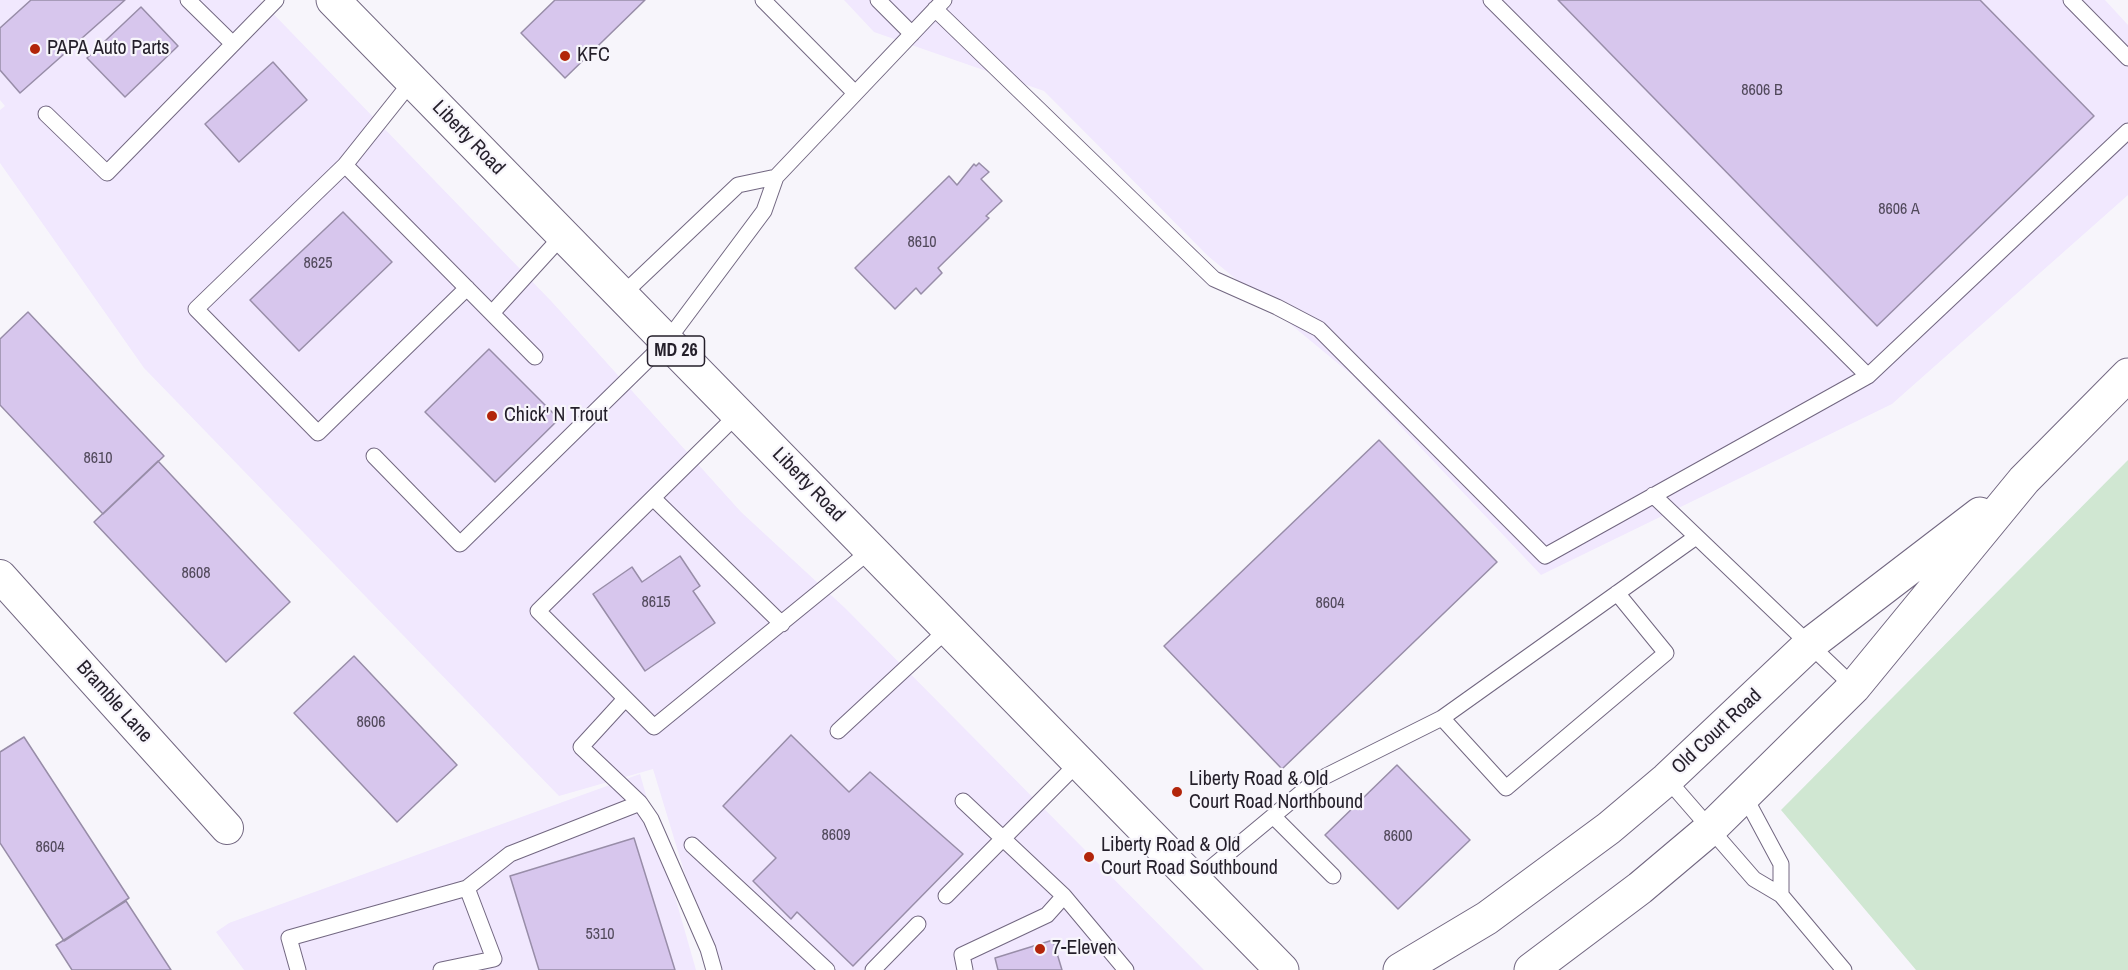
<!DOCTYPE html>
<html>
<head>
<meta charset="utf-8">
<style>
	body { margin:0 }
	canvas { display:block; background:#f7f5fb }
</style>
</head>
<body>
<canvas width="2128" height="970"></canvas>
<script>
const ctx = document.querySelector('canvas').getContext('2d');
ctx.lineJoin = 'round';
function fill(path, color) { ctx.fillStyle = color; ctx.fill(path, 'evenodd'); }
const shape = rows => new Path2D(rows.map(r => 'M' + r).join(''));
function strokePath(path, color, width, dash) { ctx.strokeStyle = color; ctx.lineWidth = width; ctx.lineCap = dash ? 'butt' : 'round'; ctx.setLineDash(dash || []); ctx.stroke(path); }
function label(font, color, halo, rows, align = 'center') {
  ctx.font = font + ' "Archivo Narrow",sans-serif'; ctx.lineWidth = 4.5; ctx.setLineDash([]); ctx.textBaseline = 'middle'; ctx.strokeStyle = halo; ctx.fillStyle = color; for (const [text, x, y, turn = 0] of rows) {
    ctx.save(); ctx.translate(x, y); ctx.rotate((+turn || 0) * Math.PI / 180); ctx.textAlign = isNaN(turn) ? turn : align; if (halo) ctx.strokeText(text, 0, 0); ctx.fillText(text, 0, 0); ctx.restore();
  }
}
const built = shape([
	[0,0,260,0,552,302,741,512,845,608,1204,970,714,970,653,769,559,796,144,368,0,163,0,110,5,106,0,100],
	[844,0,2105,0,2128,25,2128,195,1892,404,1541,575,1352,375,1208,256,1044,91,874,32],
	[640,774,696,970,244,970,216,932,229,923]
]);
const green = shape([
	[2128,460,2128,970,1916,970,1781,810]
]);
const building = shape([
	[31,0,125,0,20,93,0,70,0,28,31,0],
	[555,0,645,0,565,78,521,33,555,0],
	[1558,0,1980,0,2094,116,1877,326,1558,0],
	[141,7,178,46,125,97,87,58,141,7],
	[273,62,307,100,239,162,205,124,273,62],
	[979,163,989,172,981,179,1002,201,986,216,989,218,938,268,942,273,921,294,916,288,895,309,855,268,949,176,957,185,974,164,976,166,979,163],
	[343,212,392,262,299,351,250,300,343,212],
	[28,312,164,456,103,514,0,405,0,339,28,312],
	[489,349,559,419,495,482,425,412,489,349],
	[1379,440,1497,562,1282,769,1164,646,1379,440],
	[158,461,290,602,226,662,94,522,158,461],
	[680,556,700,586,693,591,715,623,645,671,593,594,632,567,642,582,680,556],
	[354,656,457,765,397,822,294,713,354,656],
	[791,735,849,792,870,772,963,854,853,966,797,912,791,919,753,881,776,858,723,806,791,735],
	[24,737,129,898,64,941,0,843,0,752,24,737],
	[1397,765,1470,840,1398,909,1325,835,1397,765],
	[634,838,675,970,539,970,510,876,634,838],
	[126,901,171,970,72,970,56,945,126,901],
	[1053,940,1062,970,998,970,995,958,1053,940]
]);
const lane = shape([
	[188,0,233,44],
	[763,0,855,93],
	[878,0,912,34],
	[1491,0,1868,376],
	[2071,0,2128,58],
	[935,9,1214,279,1277,307,1319,329,1545,556,1868,376,2128,131],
	[412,81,345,165,196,309,318,433,467,288],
	[46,114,107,173,276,0],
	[345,165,535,357],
	[776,177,944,0],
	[492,313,563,235],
	[738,414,538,611,654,727,871,550],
	[374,456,460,544,667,341,764,211,776,177,738,185,622,295],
	[1653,495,1854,687],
	[653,498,782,624],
	[625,699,581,747,640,803],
	[1442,718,1506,788,1666,653,1617,593],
	[838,731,948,629],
	[1667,779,1754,879,1781,895,1781,864,1744,795],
	[963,801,1064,896,1047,915,962,955,965,970],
	[1273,816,1333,876],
	[692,845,827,970],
	[1195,881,1314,782,1442,718,1696,537],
	[1781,895,1844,970],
	[946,896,1079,762],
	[1064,896,1126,970],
	[298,970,289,938,467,888,510,854,640,803,651,819,708,949,714,970],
	[441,970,494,959,467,888],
	[873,970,918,924]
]);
const street = shape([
	[0,576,227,828]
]);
const secondary = shape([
	[1400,970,1487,918,1609,828,1667,779,1809,645,1980,514],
	[1531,970,1640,888,1710,829,1854,687,2024,480,2128,375]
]);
const primary = shape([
	[333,0,1282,970]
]);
const markers = [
	[35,49,6,"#b2250a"],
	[565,56,6,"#b2250a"],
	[492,416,6,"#b2250a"],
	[1177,792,6,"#b2250a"],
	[1089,857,6,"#b2250a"],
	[1040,949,6,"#b2250a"]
];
const numberNames = [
	["8606 B",1762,91],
	["8606 A",1899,210],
	["8610",922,243],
	["8625",318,264],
	["8610",98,459],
	["8608",196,574],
	["8615",656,603],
	["8604",1330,604],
	["8606",371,723],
	["8609",836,836],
	["8600",1398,837],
	["8604",50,848],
	["5310",600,935]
];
const shields = [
	[676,351,57]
];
const shieldNames = [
	["MD 26",676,351]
];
const poiNames = [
	["PAPA Auto Parts",47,49],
	["KFC",577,56],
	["Chick' N Trout",504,416],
	["Liberty Road & Old",1189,780],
	["Court Road Northbound",1189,803],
	["Liberty Road & Old",1101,846],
	["Court Road Southbound",1101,869],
	["7-Eleven",1052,949]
];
const streetNames = [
	["Liberty Road",468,138,46],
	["Liberty Road",808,485,46],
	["Bramble Lane",114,702,48],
	["Old Court Road",1717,732,-43]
];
fill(built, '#f1e8fe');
fill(green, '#d0e7d2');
fill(building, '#d7c6ed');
strokePath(building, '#988da8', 1.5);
strokePath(lane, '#726781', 17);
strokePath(street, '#726781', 34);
strokePath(secondary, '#726781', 35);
strokePath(primary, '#726781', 35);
strokePath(lane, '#fff', 15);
strokePath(street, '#fff', 32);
strokePath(secondary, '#fff', 33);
strokePath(primary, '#fff', 33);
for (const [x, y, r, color] of markers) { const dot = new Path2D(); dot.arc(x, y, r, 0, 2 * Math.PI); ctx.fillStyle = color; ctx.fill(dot); strokePath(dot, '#f7f5fb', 2); }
label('16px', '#51495b', null, numberNames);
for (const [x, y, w] of shields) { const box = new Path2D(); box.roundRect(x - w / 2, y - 15, w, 30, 4.5); ctx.fillStyle = '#f7f5fb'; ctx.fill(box); strokePath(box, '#241f2a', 1.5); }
label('bold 18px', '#241f2a', null, shieldNames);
label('20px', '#241f2a', '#f7f5fb', poiNames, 'left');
label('20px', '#241f2a', '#f7f5fb', streetNames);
</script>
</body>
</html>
